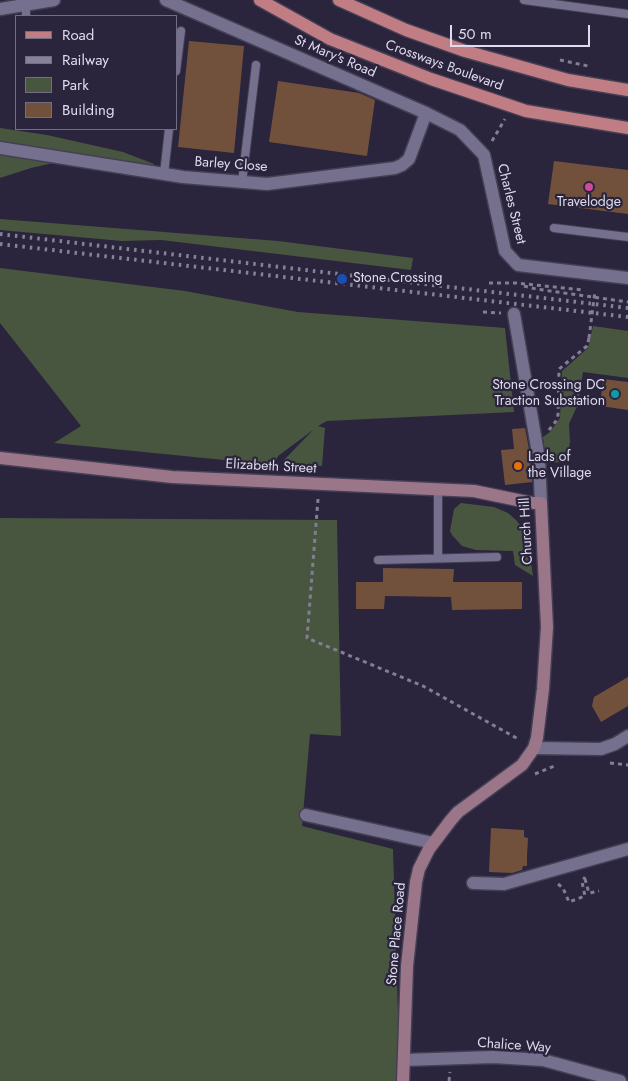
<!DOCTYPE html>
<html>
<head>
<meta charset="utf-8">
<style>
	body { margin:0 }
	#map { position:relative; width:628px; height:1081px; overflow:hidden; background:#2a243d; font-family:Jost,sans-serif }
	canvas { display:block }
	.legend { position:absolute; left:15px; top:15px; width:162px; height:115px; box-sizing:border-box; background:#2a243d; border:1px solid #726e83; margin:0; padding:6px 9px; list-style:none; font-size:15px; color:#dfdced }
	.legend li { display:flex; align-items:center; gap:10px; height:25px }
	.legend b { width:25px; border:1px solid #726e83 }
	.scale { position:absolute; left:450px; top:25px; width:140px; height:22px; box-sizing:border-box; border:2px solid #dfdced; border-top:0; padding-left:6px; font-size:15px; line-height:18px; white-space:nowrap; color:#dfdced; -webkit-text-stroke:4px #2a243d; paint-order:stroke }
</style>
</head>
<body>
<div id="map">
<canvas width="628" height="1081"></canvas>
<ul class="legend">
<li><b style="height:6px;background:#c07d83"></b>Road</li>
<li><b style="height:6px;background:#868297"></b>Railway</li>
<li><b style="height:14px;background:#48563f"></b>Park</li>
<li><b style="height:14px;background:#72513c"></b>Building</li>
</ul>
<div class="scale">50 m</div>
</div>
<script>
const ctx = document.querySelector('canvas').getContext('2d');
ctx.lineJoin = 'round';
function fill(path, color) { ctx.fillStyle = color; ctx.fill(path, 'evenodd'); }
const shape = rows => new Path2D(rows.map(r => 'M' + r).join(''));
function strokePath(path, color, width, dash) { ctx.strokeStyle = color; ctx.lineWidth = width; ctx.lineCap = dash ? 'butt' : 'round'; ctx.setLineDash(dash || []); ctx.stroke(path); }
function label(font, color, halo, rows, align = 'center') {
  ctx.font = font + ' Jost,sans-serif'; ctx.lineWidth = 4.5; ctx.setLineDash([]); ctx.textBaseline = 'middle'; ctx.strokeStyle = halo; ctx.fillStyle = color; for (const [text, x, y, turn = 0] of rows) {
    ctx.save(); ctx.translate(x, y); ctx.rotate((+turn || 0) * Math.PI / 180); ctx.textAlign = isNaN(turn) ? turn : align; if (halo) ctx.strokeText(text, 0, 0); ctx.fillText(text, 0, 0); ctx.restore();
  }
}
const green = shape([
	[0,128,47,135,123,152,154,164,148,173,66,162,53,163,31,168,0,178],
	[0,219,278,241,413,258,411,270,161,240,122,241,0,230],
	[0,268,185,291,298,312,505,328,514,412,327,421,318,426,325,428,322,466,296,466,283,461,313,430,278,456,274,465,54,443,81,426,0,323],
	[593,326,628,331,628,378,583,372,578,404,569,424,570,442,567,458,564,462,546,463,543,437,550,432,560,418,562,371,588,348],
	[461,503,494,507,508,513,516,520,527,534,533,576,515,565,513,551,476,550,462,546,452,535,450,531,454,509],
	[0,518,337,520,341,736,310,734,302,826,393,849,400,1081,0,1081]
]);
const building = shape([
	[189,41,244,46,234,153,178,147],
	[278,81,359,93,375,100,367,156,269,142],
	[554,161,628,170,628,214,548,204],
	[603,379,628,382,628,410,600,406],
	[525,428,531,460,532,482,505,485,501,450,514,449,512,429],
	[383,568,454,569,453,582,522,582,522,609,452,610,451,597,385,596,384,609,356,609,356,582,383,582],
	[628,677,628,706,601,722,592,706,594,697],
	[491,828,524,830,524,837,528,838,527,856,527,866,523,866,522,870,512,873,489,872]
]);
const path = shape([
	[560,60,588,66],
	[492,141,505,119],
	[489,283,516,283,583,290],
	[524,286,536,289,628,302],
	[483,312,501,313],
	[549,430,556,421,558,415,559,369,587,346,589,338],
	[318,499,307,638,423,686,520,740],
	[610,763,628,765],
	[535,774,557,765],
	[585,879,589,893,599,891],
	[558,884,563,888,569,902,585,896,582,882,585,877],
	[449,1081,450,1072]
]);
const lane = shape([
	[524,0,628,14],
	[26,16,26,5],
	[176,71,181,31],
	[164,174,169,129],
	[242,182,256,65],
	[554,228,628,237],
	[438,558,438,488],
	[378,560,497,557]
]);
const street = shape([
	[166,0,426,113,460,130,484,155,505,251,518,265,628,278],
	[0,9,54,0],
	[0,148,183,177,267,184,395,168,402,165,409,159,426,113],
	[514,314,539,459,541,503],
	[534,748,601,749,615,744,628,736],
	[306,815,433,843],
	[473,883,504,884,628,849],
	[404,1060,493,1057,543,1060,620,1081]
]);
const secondary = shape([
	[0,458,172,477,474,491,532,503,541,503,547,627,543,689,537,738,534,748,522,765,458,812,451,820,429,849,419,869,416,882,407,966,403,1081]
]);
const primary = shape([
	[260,0,330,39,431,79,526,111,628,128],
	[339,0,406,30,465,51,568,80,628,90]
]);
const rail = shape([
	[0,234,628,308],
	[0,244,628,317]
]);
const pathBridge = shape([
	[589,338,595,291]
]);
const markers = [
	[589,187,5,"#d1479c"],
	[342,279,6,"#1a4fb4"],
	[615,394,5,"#0f9aa8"],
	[518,466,5,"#e8710a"]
];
const streetNames = [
	["St Mary's Road",335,57,23],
	["Crossways Boulevard",444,66,20],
	["Barley Close",231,165,4],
	["Charles Street",511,204,76],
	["Elizabeth Street",271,467,3],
	["Church Hill",527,531,-93],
	["Stone Place Road",397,934,-85],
	["Chalice Way",514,1046,4]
];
const poiNames = [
	["Travelodge",589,203,"center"],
	["Stone Crossing",353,279],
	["Stone Crossing DC",605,386,"right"],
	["Traction Substation",605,402,"right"],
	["Lads of",528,458],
	["the Village",528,474]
];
fill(green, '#48563f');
fill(building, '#72513c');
strokePath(lane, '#443f54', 10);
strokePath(street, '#443f54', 15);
strokePath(secondary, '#443f54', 15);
strokePath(primary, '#443f54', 15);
strokePath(path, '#837e93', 3, [4, 4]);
strokePath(lane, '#75708e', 8);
strokePath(street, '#75708e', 12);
strokePath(secondary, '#9a7688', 12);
strokePath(primary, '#c07d83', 12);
strokePath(rail, '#868297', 4, [2.5, 5]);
strokePath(pathBridge, '#837e93', 3, [4, 4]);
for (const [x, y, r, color] of markers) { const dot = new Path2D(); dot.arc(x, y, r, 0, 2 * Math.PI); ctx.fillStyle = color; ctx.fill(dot); strokePath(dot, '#2a243d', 2); }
label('14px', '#dfdced', '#2a243d', streetNames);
label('14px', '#dfdced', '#2a243d', poiNames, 'left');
</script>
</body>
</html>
